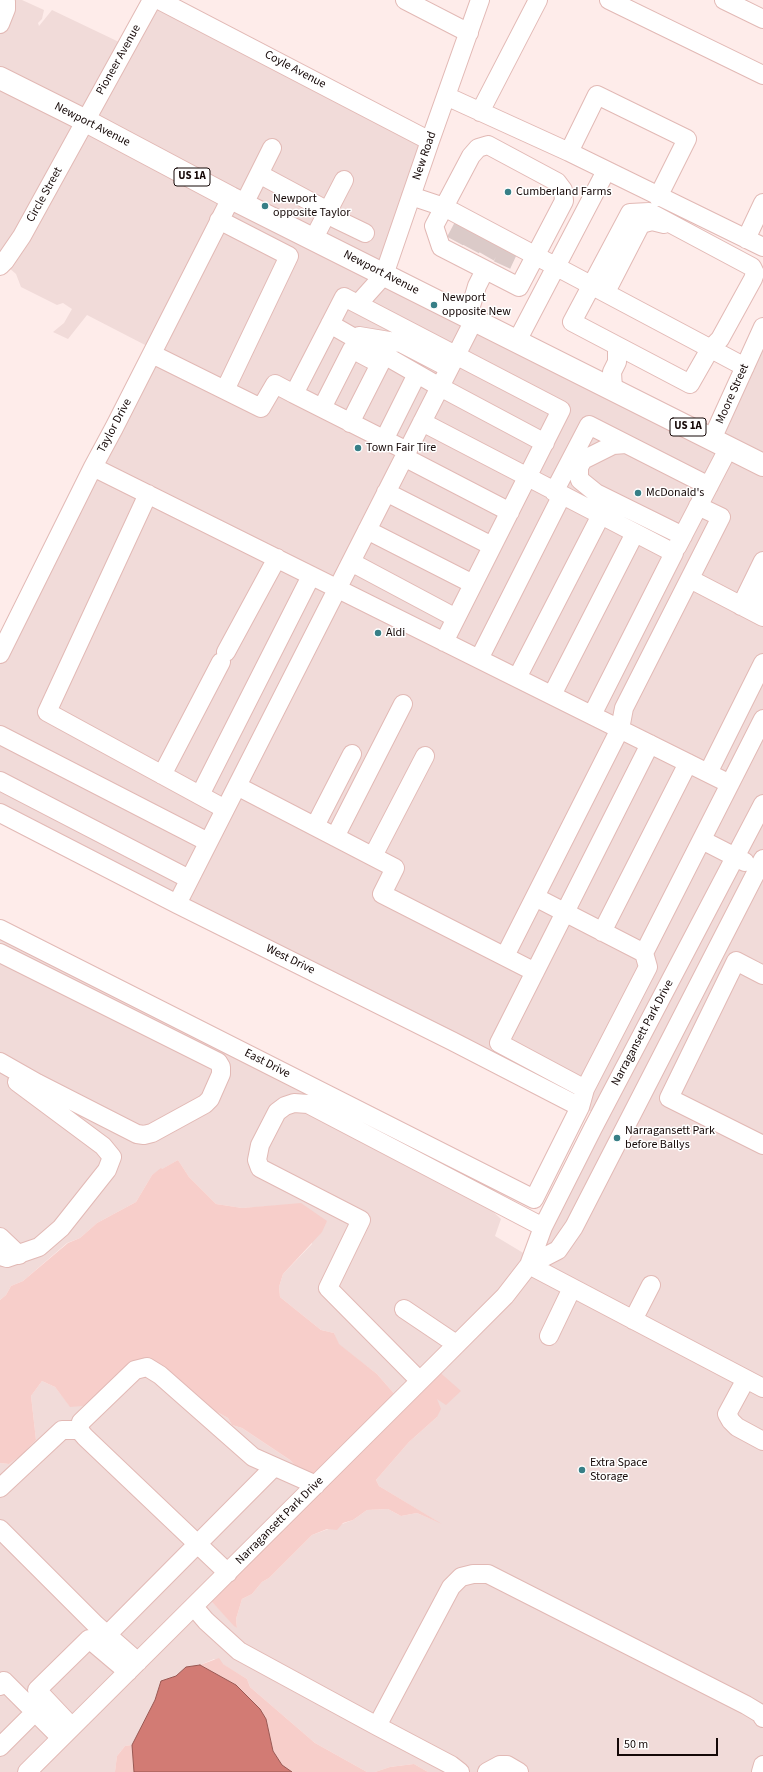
<!DOCTYPE html>
<html>
<head>
<meta charset="utf-8">
<style>
	body { margin:0 }
	#map { position:relative; width:763px; height:1772px; overflow:hidden; background:#feecea; font-family:"Source Sans 3",sans-serif }
	canvas { display:block }
	.scale { position:absolute; left:617px; top:1738px; width:101px; height:18px; box-sizing:border-box; border:2px solid #150807; border-top:0; padding-left:5px; font-size:12px; line-height:14px; white-space:nowrap; color:#150807; -webkit-text-stroke:3px #fff; paint-order:stroke }
</style>
</head>
<body>
<div id="map">
<canvas width="763" height="1772"></canvas>
<div class="scale">50 m</div>
</div>
<script>
const ctx = document.querySelector('canvas').getContext('2d');
ctx.lineJoin = 'round';
function fill(path, color) { ctx.fillStyle = color; ctx.fill(path, 'evenodd'); }
const shape = rows => new Path2D(rows.map(r => 'M' + r).join(''));
function strokePath(path, color, width, dash) { ctx.strokeStyle = color; ctx.lineWidth = width; ctx.lineCap = dash ? 'butt' : 'round'; ctx.setLineDash(dash || []); ctx.stroke(path); }
function label(font, color, halo, rows, align = 'center') {
  ctx.font = font + ' "Source Sans 3",sans-serif'; ctx.lineWidth = 3; ctx.setLineDash([]); ctx.textBaseline = 'middle'; ctx.strokeStyle = halo; ctx.fillStyle = color; for (const [text, x, y, turn = 0] of rows) {
    ctx.save(); ctx.translate(x, y); ctx.rotate((+turn || 0) * Math.PI / 180); ctx.textAlign = isNaN(turn) ? turn : align; if (halo) ctx.strokeText(text, 0, 0); ctx.fillText(text, 0, 0); ctx.restore();
  }
}
const built = shape([
	[0,0,22,0,44,10,42,19,38,23,39,26,52,10,119,42,146,0,422,136,381,271,709,437,763,318,763,1772,428,1772,414,1764,390,1767,375,1772,367,1772,315,1743,250,1687,247,1679,214,1659,200,1665,187,1667,176,1676,161,1682,155,1700,132,1745,125,1746,117,1756,115,1772,0,1772,0,1463,9,1464,36,1440,31,1396,42,1381,55,1387,70,1406,141,1361,195,1405,219,1413,228,1418,232,1425,242,1428,290,1460,311,1483,203,1592,237,1628,236,1619,242,1599,252,1594,262,1582,269,1578,312,1535,353,1520,367,1510,388,1509,401,1516,417,1513,438,1522,379,1486,376,1480,409,1442,437,1417,437,1398,455,1397,398,1398,377,1374,338,1344,334,1333,321,1330,280,1297,279,1287,283,1274,312,1244,301,1204,242,1208,216,1204,189,1177,178,1160,152,1175,136,1202,97,1223,80,1238,67,1243,23,1281,11,1286,6,1295,0,1300,0,935,497,1183,490,1209,501,1219,495,1236,525,1254,596,1114,461,1045,0,814,0,643,149,347,87,315,68,339,53,332,64,323,72,309,63,303,57,305,21,287,16,274,0,260]
]);
const green = shape([
	[178,1160,189,1177,216,1204,242,1208,301,1203,327,1221,322,1232,283,1274,279,1287,280,1297,321,1330,334,1333,339,1344,377,1374,398,1398,436,1369,461,1391,446,1405,437,1399,441,1409,437,1417,409,1442,376,1480,379,1486,442,1524,417,1513,401,1516,388,1509,367,1510,353,1520,343,1523,337,1530,327,1529,312,1535,269,1578,262,1582,252,1594,242,1599,236,1619,237,1628,234,1626,203,1592,311,1483,290,1460,242,1428,232,1425,228,1418,219,1413,195,1405,141,1361,83,1406,70,1407,55,1387,42,1381,31,1396,36,1440,27,1449,28,1450,9,1464,0,1463,0,1300,6,1295,11,1286,23,1281,68,1243,80,1238,97,1223,136,1202,152,1175,161,1168,162,1169],
	[219,1658,223,1664,247,1679,250,1687,315,1743,367,1772,292,1772,282,1765,273,1751,266,1719,236,1685,200,1665],
	[132,1745,134,1772,115,1772,117,1756,125,1746],
	[414,1764,428,1772,375,1772,390,1767]
]);
const water = shape([
	[200,1665,236,1685,260,1709,266,1719,273,1751,282,1765,292,1772,134,1772,132,1745,155,1700,161,1681,176,1676,186,1667,200,1665]
]);
const minorTunnel = shape([
	[455,241,463,226],
	[471,249,479,234],
	[486,256,494,242],
	[502,265,509,250]
]);
const minor = shape([
	[159,0,430,141],
	[405,0,469,33],
	[609,0,763,75],
	[724,0,763,19],
	[0,24,6,9,6,2,4,0],
	[446,96,569,152,763,247],
	[480,112,538,0],
	[488,145,557,182,563,190,564,201,519,287,441,247,434,226,471,156,478,148,488,145],
	[569,152,597,95,687,139,658,197],
	[259,174,272,148],
	[411,196,444,207,745,367],
	[244,204,259,174,328,211,336,219,365,233],
	[649,212,752,267,755,273,753,279,720,339,710,349,690,384,572,322,630,213,649,212],
	[219,220,289,256,225,390],
	[314,238,344,180],
	[746,239,763,203],
	[0,266,5,261,22,236,152,0],
	[606,292,641,224,652,221,664,224],
	[358,304,384,275,430,141,480,0],
	[468,316,477,286,485,270],
	[330,324,440,387,545,443],
	[359,336,401,343,449,368],
	[517,341,606,171],
	[152,354,261,408,275,384,294,394],
	[613,389,612,372,617,362,617,352,619,347],
	[322,408,352,349],
	[422,422,674,553,592,715],
	[350,423,380,364,361,354],
	[712,439,763,327],
	[384,440,417,374],
	[626,444,613,445,583,460,579,467,579,476,580,480,596,493,683,536],
	[407,451,294,394,344,297,561,410,444,642],
	[404,457,510,512],
	[93,467,730,784],
	[386,492,492,546],
	[554,492,589,425,709,486],
	[148,494,47,712,225,809],
	[367,530,473,584],
	[677,547,729,447],
	[351,562,456,618],
	[690,579,763,617],
	[760,585,759,594,763,604],
	[741,606,763,561],
	[226,652,277,558],
	[0,654,93,467,114,428,231,198],
	[479,659,562,495],
	[517,678,601,515],
	[552,695,635,533],
	[0,735,208,842],
	[708,773,763,663],
	[162,775,221,662],
	[0,781,189,879],
	[237,786,474,320],
	[200,795,311,576],
	[0,813,177,904,452,1041,580,1107],
	[315,826,352,754],
	[335,837,403,704],
	[702,840,745,862],
	[373,856,425,756],
	[535,897,644,953],
	[177,904,237,786,395,868,382,894,535,972],
	[0,929,534,1199,580,1107,585,1089,648,967,644,953,763,719],
	[602,932,688,763],
	[0,953,218,1062,221,1067,221,1074,210,1099,205,1104,152,1133,144,1135,137,1134,37,1083,0,1062],
	[505,956,620,729,624,708,721,517,698,506],
	[763,975,736,961,669,1098,763,1145],
	[585,1089,499,1043,650,744],
	[0,1237,19,1255],
	[0,1256,7,1258,39,1247,61,1228,107,1170,112,1157,103,1146,17,1082],
	[529,1265,558,1250,574,1227,763,859],
	[529,1265,763,1388],
	[404,1309,456,1344],
	[633,1320,651,1285],
	[549,1336,572,1288],
	[746,1379,727,1414,731,1421,737,1427,763,1441],
	[420,1381,328,1288,361,1220,260,1168,257,1160,260,1145,277,1112,285,1106,294,1103,308,1104,543,1227],
	[0,1488,62,1430,79,1430],
	[0,1529,96,1625,138,1662],
	[228,1573,85,1437,79,1430,81,1422,135,1370,147,1367,160,1375,253,1457,316,1485],
	[194,1607,206,1621,239,1651,377,1726,451,1765,460,1772],
	[107,1635,274,1467],
	[0,1686,4,1681,61,1738],
	[377,1726,451,1587,461,1577,473,1574,488,1574,746,1705,761,1714,763,1718],
	[72,1727,37,1690,89,1639,128,1672],
	[0,1747,35,1712],
	[27,1772,440,1361,505,1296,529,1265,543,1227,593,1128,763,804],
	[487,1772,500,1765,507,1765,519,1772],
	[761,1772,763,1765]
]);
const major = shape([
	[0,78,86,121,231,198,763,465]
]);
const markers = [
	[508,192,4,"#377f87"],
	[265,206,4,"#377f87"],
	[434,305,4,"#377f87"],
	[358,448,4,"#377f87"],
	[638,493,4,"#377f87"],
	[378,633,4,"#377f87"],
	[617,1138,4,"#377f87"],
	[582,1470,4,"#377f87"]
];
const shields = [
	[192,177,36],
	[688,427,36]
];
const shieldNames = [
	["US 1A",192,177],
	["US 1A",688,427]
];
const streetNames = [
	["Pioneer Avenue",119,60,-61],
	["Coyle Avenue",295,70,28],
	["Newport Avenue",92,125,27],
	["New Road",425,156,-71],
	["Circle Street",45,195,-61],
	["Newport Avenue",381,273,27],
	["Moore Street",733,394,-66],
	["Taylor Drive",115,426,-62],
	["West Drive",290,960,26],
	["Narragansett Park Drive",643,1033,-62],
	["East Drive",267,1064,27],
	["Narragansett Park Drive",280,1521,-45]
];
const poiNames = [
	["Cumberland Farms",516,192],
	["Newport",273,199],
	["opposite Taylor",273,213],
	["Newport",442,298],
	["opposite New",442,312],
	["Town Fair Tire",366,448],
	["McDonald's",646,493],
	["Aldi",386,633],
	["Narragansett Park",625,1131],
	["before Ballys",625,1145],
	["Extra Space",590,1463],
	["Storage",590,1477]
];
fill(built, '#f1dbd9');
fill(green, '#f7ceca');
fill(water, '#d27b74');
strokePath(water, '#995853', 1);
strokePath(minorTunnel, '#dbcac8', 18, [18, 9]);
strokePath(minor, '#e2b9b5', 20);
strokePath(major, '#e2b9b5', 24);
strokePath(minor, '#fff', 18);
strokePath(major, '#fff', 22);
for (const [x, y, r, color] of markers) { const dot = new Path2D(); dot.arc(x, y, r, 0, 2 * Math.PI); ctx.fillStyle = color; ctx.fill(dot); strokePath(dot, '#fff', 1.5); }
for (const [x, y, w] of shields) { const box = new Path2D(); box.roundRect(x - w / 2, y - 9, w, 18, 3); ctx.fillStyle = '#fff'; ctx.fill(box); strokePath(box, '#150807', 1); }
label('bold 11px', '#150807', null, shieldNames);
label('12px', '#150807', '#fff', streetNames);
label('12px', '#150807', '#fff', poiNames, 'left');
</script>
</body>
</html>
